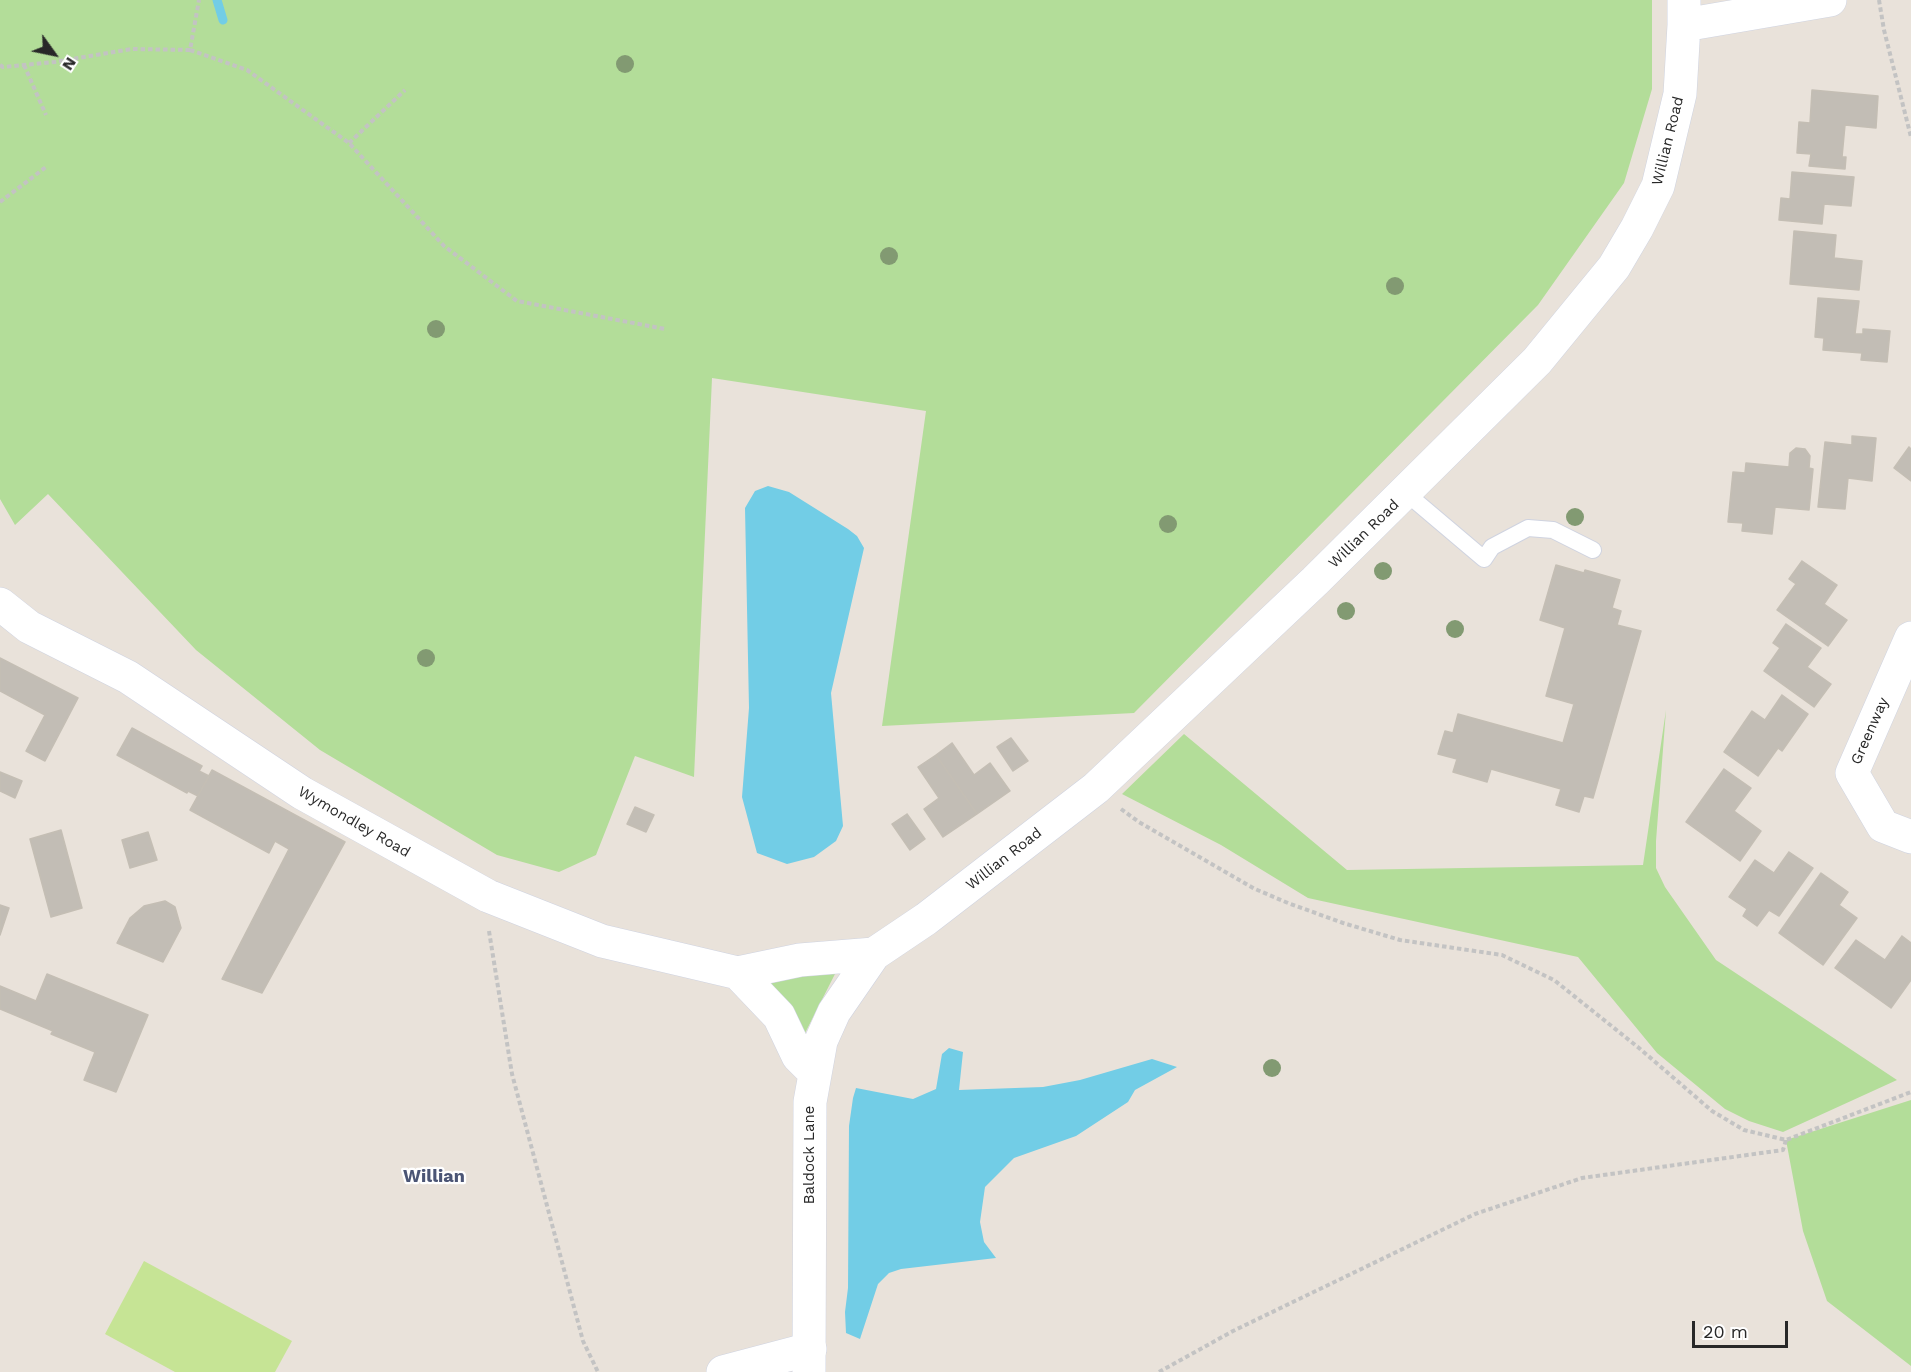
<!DOCTYPE html>
<html>
<head>
<meta charset="utf-8">
<style>
	body { margin:0 }
	#map { position:relative; width:1911px; height:1372px; overflow:hidden; background:#e9e2da; font-family:"Work Sans",sans-serif }
	canvas { display:block }
	.north { position:absolute; left:24px; top:24px; width:60px; height:60px; -webkit-text-stroke:4px #fff; paint-order:stroke; rotate:123deg; font-size:16px; font-weight:700; line-height:24px; text-align:center; color:#282828 }
	.north::after { content:''; display:block; margin:auto; width:21px; height:27px; background:#282828; clip-path:polygon(50% 0,100% 100%,50% 72%,0 100%) }
	.scale { position:absolute; left:1692px; top:1321px; width:96px; height:27px; box-sizing:border-box; border:3px solid #282828; border-top:0; padding-left:8px; font-size:18px; line-height:21px; white-space:nowrap; color:#282828; -webkit-text-stroke:4px #fff; paint-order:stroke }
</style>
</head>
<body>
<div id="map">
<canvas width="1911" height="1372"></canvas>
<div class="north">N</div>
<div class="scale">20 m</div>
</div>
<script>
const ctx = document.querySelector('canvas').getContext('2d');
ctx.lineJoin = 'round';
function fill(path, color) { ctx.fillStyle = color; ctx.fill(path, 'evenodd'); }
const shape = rows => new Path2D(rows.map(r => 'M' + r).join(''));
function strokePath(path, color, width, dash) { ctx.strokeStyle = color; ctx.lineWidth = width; ctx.lineCap = dash ? 'butt' : 'round'; ctx.setLineDash(dash || []); ctx.stroke(path); }
function label(font, color, halo, rows, align = 'center') {
  ctx.font = font + ' "Work Sans",sans-serif'; ctx.lineWidth = 4.5; ctx.setLineDash([]); ctx.textBaseline = 'middle'; ctx.strokeStyle = halo; ctx.fillStyle = color; for (const [text, x, y, turn = 0] of rows) {
    ctx.save(); ctx.translate(x, y); ctx.rotate((+turn || 0) * Math.PI / 180); ctx.textAlign = isNaN(turn) ? turn : align; if (halo) ctx.strokeText(text, 0, 0); ctx.fillText(text, 0, 0); ctx.restore();
  }
}
const green = shape([
	[0,0,1652,0,1652,89,1624,183,1538,305,1134,713,882,726,926,411,712,378,694,777,635,756,596,855,559,872,497,855,320,750,196,650,48,494,15,525,0,499],
	[1666,710,1656,841,1656,868,1665,887,1716,960,1897,1080,1783,1132,1749,1121,1725,1109,1657,1053,1578,957,1308,898,1221,845,1122,794,1184,734,1347,870,1643,865],
	[836,972,802,1039,764,980],
	[1911,1100,1911,1366,1827,1301,1803,1231,1786,1140]
]);
const pitch = shape([
	[144,1261,292,1341,275,1372,175,1372,105,1334]
]);
const water = shape([
	[768,486,789,492,848,529,857,536,864,548,831,693,843,826,836,841,814,857,787,864,757,853,742,797,749,708,745,508,755,491],
	[949,1048,963,1052,959,1090,1043,1087,1080,1080,1152,1059,1177,1067,1135,1090,1128,1102,1076,1136,1014,1158,985,1187,980,1222,984,1242,996,1258,901,1269,889,1273,878,1284,860,1339,846,1333,845,1312,848,1288,849,1126,853,1098,856,1088,913,1099,936,1089,942,1054]
]);
const stream = shape([
	[217,0,223,20]
]);
const building = shape([
	[1812,90,1878,96,1876,128,1845,125,1842,157,1846,157,1845,169,1809,166,1811,154,1797,153,1799,122,1810,123,1812,90],
	[1792,172,1854,177,1851,206,1824,204,1822,224,1779,220,1781,198,1790,199,1792,172],
	[1794,231,1836,235,1834,258,1862,261,1859,290,1790,284,1794,231],
	[1818,298,1859,301,1855,334,1863,334,1863,329,1890,331,1887,362,1861,360,1862,353,1823,350,1824,338,1815,337,1818,298],
	[1852,436,1876,438,1872,481,1848,478,1845,509,1818,507,1825,442,1852,445,1852,436],
	[1909,447,1911,449,1911,481,1894,468,1909,447],
	[1796,448,1805,449,1810,456,1809,468,1813,469,1809,510,1775,507,1772,534,1742,531,1743,523,1728,522,1733,472,1745,473,1746,463,1789,467,1790,453,1796,448],
	[1802,561,1837,585,1824,604,1847,620,1828,646,1777,610,1796,584,1789,579,1802,561],
	[1556,565,1584,573,1585,570,1620,580,1612,608,1621,611,1617,625,1641,631,1593,798,1584,796,1579,812,1556,805,1561,789,1491,769,1487,782,1453,772,1457,759,1438,754,1445,731,1453,733,1458,714,1563,743,1574,704,1546,696,1565,628,1540,620,1556,565],
	[1786,624,1821,648,1807,667,1831,684,1814,707,1764,671,1780,648,1773,643,1786,624],
	[0,658,78,698,45,761,26,751,45,715,0,691,0,658],
	[1782,695,1808,714,1782,751,1778,748,1758,776,1724,752,1752,711,1765,720,1782,695],
	[132,728,202,766,199,771,209,776,198,796,188,791,187,793,117,755,132,728],
	[1011,738,1028,761,1013,771,997,747,1011,738],
	[952,743,974,775,990,763,1010,791,977,814,936,755,952,743],
	[936,755,977,814,943,837,924,809,939,798,918,767,936,755],
	[1724,769,1751,788,1734,811,1761,831,1740,861,1686,822,1724,769],
	[212,770,345,842,262,993,222,979,289,849,275,841,269,853,190,810,212,770],
	[0,772,22,781,15,798,0,791,0,772],
	[635,807,654,815,646,832,627,824,635,807],
	[907,814,925,839,910,850,892,824,907,814],
	[61,830,82,908,51,917,30,839,61,830],
	[148,832,157,860,130,868,122,840,148,832],
	[1789,852,1813,868,1779,916,1769,910,1757,926,1743,916,1747,909,1729,897,1755,860,1774,873,1789,852],
	[1821,873,1848,892,1839,905,1857,918,1823,965,1779,933,1821,873],
	[165,901,175,907,181,928,163,962,117,943,130,918,144,906,165,901],
	[0,905,9,908,0,935,0,905],
	[1902,936,1911,943,1911,980,1891,1008,1835,968,1856,940,1885,960,1902,936],
	[47,974,148,1015,116,1092,84,1080,95,1052,51,1034,53,1031,0,1009,0,986,36,1001,47,974]
]);
const path = shape([
	[1879,0,1884,30,1911,137],
	[190,50,247,70,349,143,444,246,517,301,665,329],
	[0,65,3,67,55,62,131,49,190,50,199,0],
	[24,65,46,115],
	[349,143,405,90],
	[0,202,46,167],
	[1121,809,1139,822,1255,889,1288,903,1343,923,1400,940,1502,955,1554,980,1639,1048,1712,1111,1744,1130,1786,1140,1911,1092],
	[489,931,512,1074,583,1341,598,1372],
	[1159,1372,1233,1331,1475,1214,1582,1178,1783,1150,1786,1140]
]);
const service = shape([
	[1406,493,1484,559,1492,547,1528,528,1553,530,1593,550]
]);
const minor = shape([
	[1911,638,1852,773,1883,826,1911,837],
	[723,1372,810,1349]
]);
const tertiary = shape([
	[1684,25,1830,0],
	[0,604,29,627,128,677,302,793,488,896,602,941,738,973,800,960,874,954],
	[738,973,779,1016,798,1056,814,1072],
	[809,1372,810,1102,821,1041,834,1012,874,954,926,919,1096,788,1315,581,1537,361,1614,267,1637,228,1658,186,1680,94,1684,25,1684,0]
]);
const trees = [
	[625,64],
	[889,256],
	[1395,286],
	[436,329],
	[1575,517],
	[1168,524],
	[1383,571],
	[1346,611],
	[1455,629],
	[426,658],
	[1272,1068]
];
const streetNames = [
	["Willian Road",1668,141,-76],
	["Willian Road",1364,534,-44],
	["Greenway",1870,731,-66],
	["Wymondley Road",354,822,30],
	["Willian Road",1004,859,-38],
	["Baldock Lane",810,1155,-90]
];
const quarterNames = [
	["Willian",434,1177]
];
fill(green, '#b3dd99');
fill(pitch, '#c6e495');
fill(water, '#72cde6');
strokePath(stream, '#72cde6', 9);
fill(building, '#c2bdb5');
strokePath(building, '#c4beb4', 1.5);
strokePath(service, '#cfd3e0', 18);
strokePath(minor, '#cfd3e0', 34);
strokePath(tertiary, '#cfd3e0', 34);
strokePath(path, '#c3c3c3', 4, [4.5, 3]);
strokePath(service, '#fff', 16);
strokePath(minor, '#fff', 33);
strokePath(tertiary, '#fff', 33);
ctx.fillStyle = '#829a72';
for (const [x, y] of trees) { ctx.beginPath(); ctx.arc(x, y, 9, 0, 2 * Math.PI); ctx.fill(); }
label('15px', '#282828', '#fff', streetNames);
label('bold 18px', '#4b5575', '#fff', quarterNames);
</script>
</body>
</html>
